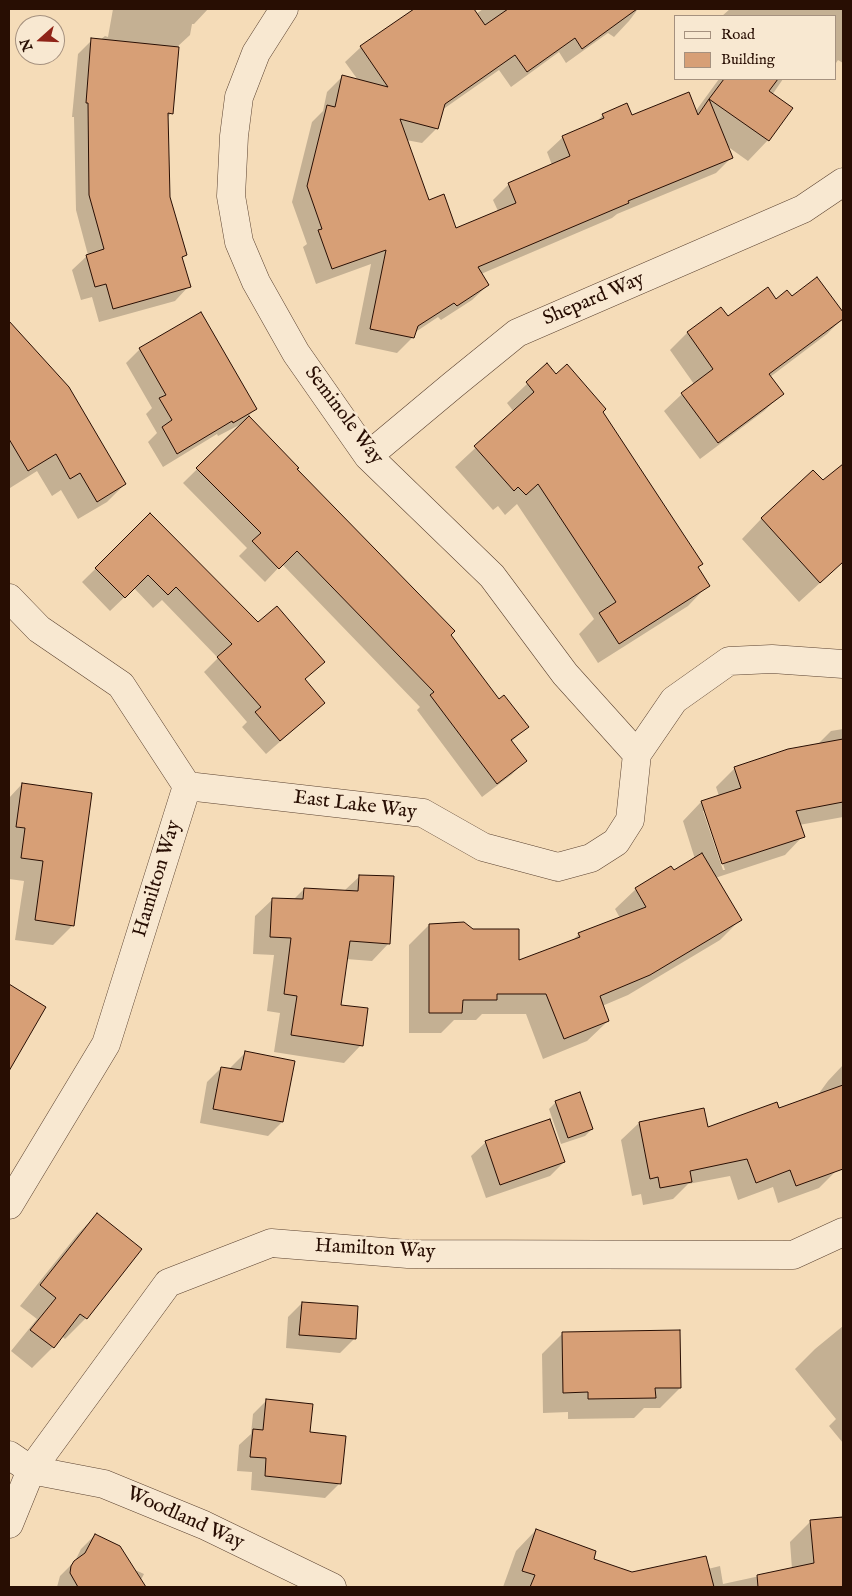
<!DOCTYPE html>
<html>
<head>
<meta charset="utf-8">
<style>
	body { margin:0 }
	#map { position:relative; width:852px; height:1596px; overflow:hidden; background:#f5dcb8; font-family:"IM FELL English",serif }
	canvas { display:block }
	.frame { position:absolute; inset:0; border:10px solid #280e03; pointer-events:none }
	.legend { position:absolute; left:674px; top:15px; width:162px; height:65px; box-sizing:border-box; background:#f8e8d1; border:1px solid #a5917f; margin:0; padding:6px 9px; list-style:none; font-size:15px; color:#280e03 }
	.legend li { display:flex; align-items:center; gap:10px; height:25px }
	.legend b { width:25px; border:1px solid #a5917f }
	.north { position:absolute; left:15px; top:15px; width:50px; height:50px; box-sizing:border-box; background:#f8e8d1; border:1px solid #a5917f; border-radius:50%; rotate:250deg; font-size:14px; font-weight:700; line-height:20px; text-align:center; color:#280e03 }
	.north::after { content:''; display:block; margin:auto; width:18px; height:22px; background:#8f2418; clip-path:polygon(50% 0,100% 100%,50% 72%,0 100%) }
</style>
</head>
<body>
<div id="map">
<canvas width="852" height="1596"></canvas>
<div class="frame"></div>
<ul class="legend">
<li><b style="height:6px;background:#f8e8d1"></b>Road</li>
<li><b style="height:14px;background:#d79f76"></b>Building</li>
</ul>
<div class="north">N</div>
</div>
<script>
const ctx = document.querySelector('canvas').getContext('2d');
ctx.lineJoin = 'round';
function fill(path, color) { ctx.fillStyle = color; ctx.fill(path, 'evenodd'); }
const shape = rows => new Path2D(rows.map(r => 'M' + r).join(''));
function strokePath(path, color, width, dash) { ctx.strokeStyle = color; ctx.lineWidth = width; ctx.lineCap = dash ? 'butt' : 'round'; ctx.setLineDash(dash || []); ctx.stroke(path); }
function label(font, color, halo, rows, align = 'center') {
  ctx.font = font + ' "IM FELL English",serif'; ctx.lineWidth = 5; ctx.setLineDash([]); ctx.textBaseline = 'middle'; ctx.strokeStyle = halo; ctx.fillStyle = color; for (const [text, x, y, turn = 0] of rows) {
    ctx.save(); ctx.translate(x, y); ctx.rotate((+turn || 0) * Math.PI / 180); ctx.textAlign = isNaN(turn) ? turn : align; if (halo) ctx.strokeText(text, 0, 0); ctx.fillText(text, 0, 0); ctx.restore();
  }
}
const shadow = shape([
	[113,9,208,9,194,24,192,24,190,35,177,47,171,113,167,118,169,197,185,255,182,259,189,286,175,301,99,322,92,297,81,300,72,270,88,255,76,210,74,117,72,117,78,54,92,40,100,40,105,36,108,37],
	[416,9,472,9,476,14,483,9,638,9,629,21,614,37,608,33,566,63,559,52,511,87,499,70,442,110,437,128,422,143,406,140,428,201,455,229,498,211,493,200,509,184,552,165,547,152,563,137,594,124,603,115,626,105,631,117,695,112,719,79,783,79,772,95,791,108,768,140,748,161,727,146,732,157,716,173,617,214,612,218,481,274,488,285,472,300,441,320,438,317,414,333,413,337,397,353,355,344,371,264,316,284,303,247,307,244,292,202,312,122,323,111,327,92,343,76,358,80,345,62,361,47],
	[730,9,843,9,843,63,838,60,836,63,836,16,722,16],
	[817,279,843,314,843,318,827,334,770,377,782,394,764,411,700,459,664,411,682,394,694,384,670,350,687,333,721,308,728,318,776,300,792,298],
	[9,323,68,388,125,484,107,502,78,519,61,490,52,496,37,471,10,488,9,487],
	[140,349,255,409,247,417,297,468,296,469,449,635,499,701,527,727,511,742,525,761,511,775,482,797,417,710,420,707,282,564,265,582,239,556,247,548,183,483,245,422,218,436,217,434,163,467,148,442,157,433,146,414,152,408,126,363],
	[547,365,556,375,601,412,701,564,697,568,708,585,688,606,598,663,579,634,594,619,517,504,505,515,498,506,493,510,455,467,514,412,507,403],
	[843,466,843,562,799,602,742,539,762,518,823,482],
	[150,515,257,624,323,662,304,680,324,703,266,754,242,727,247,722,204,672,218,658,162,600,153,608,134,588,110,611,82,582],
	[843,729,843,817,799,825,803,836,785,855,715,878,741,919,720,940,628,995,602,1006,608,1021,587,1041,543,1059,526,1014,482,1014,476,1020,454,1020,441,1033,409,1033,409,945,429,925,518,962,572,941,579,934,620,918,615,909,636,889,671,867,673,872,695,859,683,821,701,802,719,796,716,787,735,768,818,744,831,731],
	[703,811,706,811,725,870,723,870],
	[22,784,73,925,53,945,15,940,24,881,9,879,9,798],
	[360,876,389,943,372,961,346,959,340,1006,361,1045,344,1063,274,1052,280,1013,267,1011,274,955,253,954,255,916,273,899,293,900,304,889,344,891],
	[9,985,45,1007,9,1067],
	[245,1053,282,1122,268,1136,200,1123,207,1082,221,1068,230,1070,231,1067],
	[843,1065,843,1151,831,1155,837,1170,819,1188,778,1203,773,1187,738,1200,730,1176,688,1184,673,1199,643,1205,641,1194,632,1196,621,1140,639,1123,703,1110,707,1129,778,1110,817,1096,828,1081],
	[556,1102,592,1129,585,1136,561,1144,549,1109],
	[486,1142,564,1162,550,1176,486,1198,471,1156],
	[97,1214,141,1249,86,1318,65,1339,62,1336,53,1347,32,1368,11,1351,37,1319,20,1306,77,1235],
	[302,1303,354,1339,340,1353,286,1348,288,1317],
	[843,1326,843,1443,829,1426,836,1419,795,1369,815,1349],
	[562,1334,680,1388,660,1408,644,1408,634,1418,568,1419,568,1412,543,1413,542,1354],
	[267,1400,309,1433,344,1437,339,1484,325,1498,251,1490,252,1472,237,1471,239,1445,251,1434,253,1414],
	[843,1519,843,1587,631,1587,648,1570,708,1569,720,1566,723,1584,792,1569,790,1542,810,1522],
	[536,1530,592,1560,615,1568,608,1587,503,1587,516,1551],
	[95,1535,133,1569,144,1574,137,1587,57,1587,60,1576,75,1561,81,1549]
]);
const building = shape([
	[414,9,474,9,485,25,508,9,637,9,582,49,575,38,527,72,515,55,445,104,438,129,400,119,429,200,444,194,456,228,516,203,508,183,570,156,562,136,604,118,602,114,627,103,632,115,689,92,698,115,709,99,733,158,628,201,629,203,478,267,489,285,457,306,454,303,418,326,414,338,370,329,386,250,332,269,318,230,322,229,307,186,327,105,335,107,342,75,388,87,360,46,414,9],
	[91,38,179,47,173,114,168,113,170,197,187,255,182,257,191,287,113,309,106,284,95,287,86,255,104,249,89,195,88,103,86,103,91,38],
	[724,79,778,79,769,91,793,108,769,141,709,99,724,79],
	[817,277,843,312,843,319,769,374,784,394,718,443,681,393,713,369,687,332,721,307,728,316,768,287,776,299,787,290,792,296,817,277],
	[201,312,257,409,233,423,232,421,177,454,162,427,172,420,159,398,166,395,139,348,201,312],
	[9,321,69,387,126,484,97,502,80,473,70,479,56,454,28,471,9,439,9,321],
	[547,363,556,374,567,364,606,409,603,412,703,564,698,567,710,586,619,644,599,613,616,602,538,484,526,495,518,487,514,491,474,446,534,392,526,382,547,363],
	[249,416,299,468,297,469,455,631,451,635,499,699,504,695,529,727,511,740,527,761,497,784,430,695,434,692,297,551,279,569,252,541,261,533,196,468,249,416],
	[843,464,843,562,820,583,761,518,813,470,823,480,843,464],
	[150,513,258,622,277,606,325,662,305,679,325,703,280,741,255,712,261,707,217,657,232,644,176,587,168,595,148,575,125,598,95,568,150,513],
	[843,739,843,802,796,811,805,837,722,864,701,801,741,788,734,767,788,749,843,739],
	[22,783,92,793,74,926,35,920,43,861,21,858,25,828,16,827,22,783],
	[702,853,742,920,650,975,600,996,609,1021,564,1039,546,994,497,994,497,1000,463,1000,462,1013,429,1013,429,924,464,922,473,929,519,929,519,960,580,937,578,933,646,907,635,888,671,866,674,870,702,853],
	[359,875,394,876,390,944,350,941,341,1005,368,1008,363,1046,291,1035,297,996,284,994,291,938,270,937,272,898,303,899,304,888,358,891,359,875],
	[9,984,46,1007,9,1071,9,984],
	[245,1051,295,1061,283,1122,213,1109,221,1067,241,1070,245,1051],
	[843,1085,843,1169,796,1186,790,1170,756,1183,747,1159,690,1171,692,1182,660,1188,658,1177,650,1179,639,1122,704,1108,708,1127,777,1102,779,1108,843,1085],
	[580,1092,593,1129,568,1138,555,1101,580,1092],
	[550,1119,565,1162,500,1185,485,1141,550,1119],
	[97,1213,142,1249,87,1319,80,1314,54,1348,30,1330,56,1298,40,1285,97,1213],
	[302,1302,358,1306,356,1339,299,1335,302,1302],
	[680,1330,681,1388,655,1388,656,1398,588,1399,588,1392,563,1393,562,1332,680,1330],
	[266,1399,313,1404,310,1432,346,1436,341,1484,265,1476,266,1458,250,1457,253,1429,263,1430,266,1399],
	[843,1517,843,1587,758,1587,757,1575,814,1563,810,1520,843,1517],
	[536,1529,596,1551,594,1559,632,1572,706,1556,714,1587,530,1587,535,1575,522,1571,536,1529],
	[95,1534,120,1546,146,1587,78,1587,70,1573,71,1566,74,1561,85,1553,95,1534]
]);
const street = shape([
	[284,9,256,53,239,97,234,136,231,196,239,242,256,282,296,353,368,456,492,576,565,674,637,754],
	[368,456,453,385,517,333,803,209,843,182],
	[9,598,39,629,121,685,187,786,106,1044,9,1205],
	[187,786,423,813,483,847,558,867,591,858,616,842,630,820,637,754,674,700,729,661,772,659,843,664],
	[9,1455,31,1470,104,1484,204,1525,332,1587],
	[9,1524,31,1470,168,1283,271,1243,408,1254,793,1255,843,1232]
]);
const streetNames = [
	["Shepard Way",594,300,-23],
	["Seminole Way",343,416,53],
	["East Lake Way",355,806,7],
	["Hamilton Way",158,879,-73],
	["Hamilton Way",375,1250,3],
	["Woodland Way",185,1519,24]
];
fill(shadow, '#0003');
fill(building, '#d79f76');
strokePath(building, '#280e03', 1);
strokePath(street, '#5b4230', 29);
strokePath(street, '#f8e8d1', 28);
label('20px', '#280e03', '#f8e8d1', streetNames);
</script>
</body>
</html>
